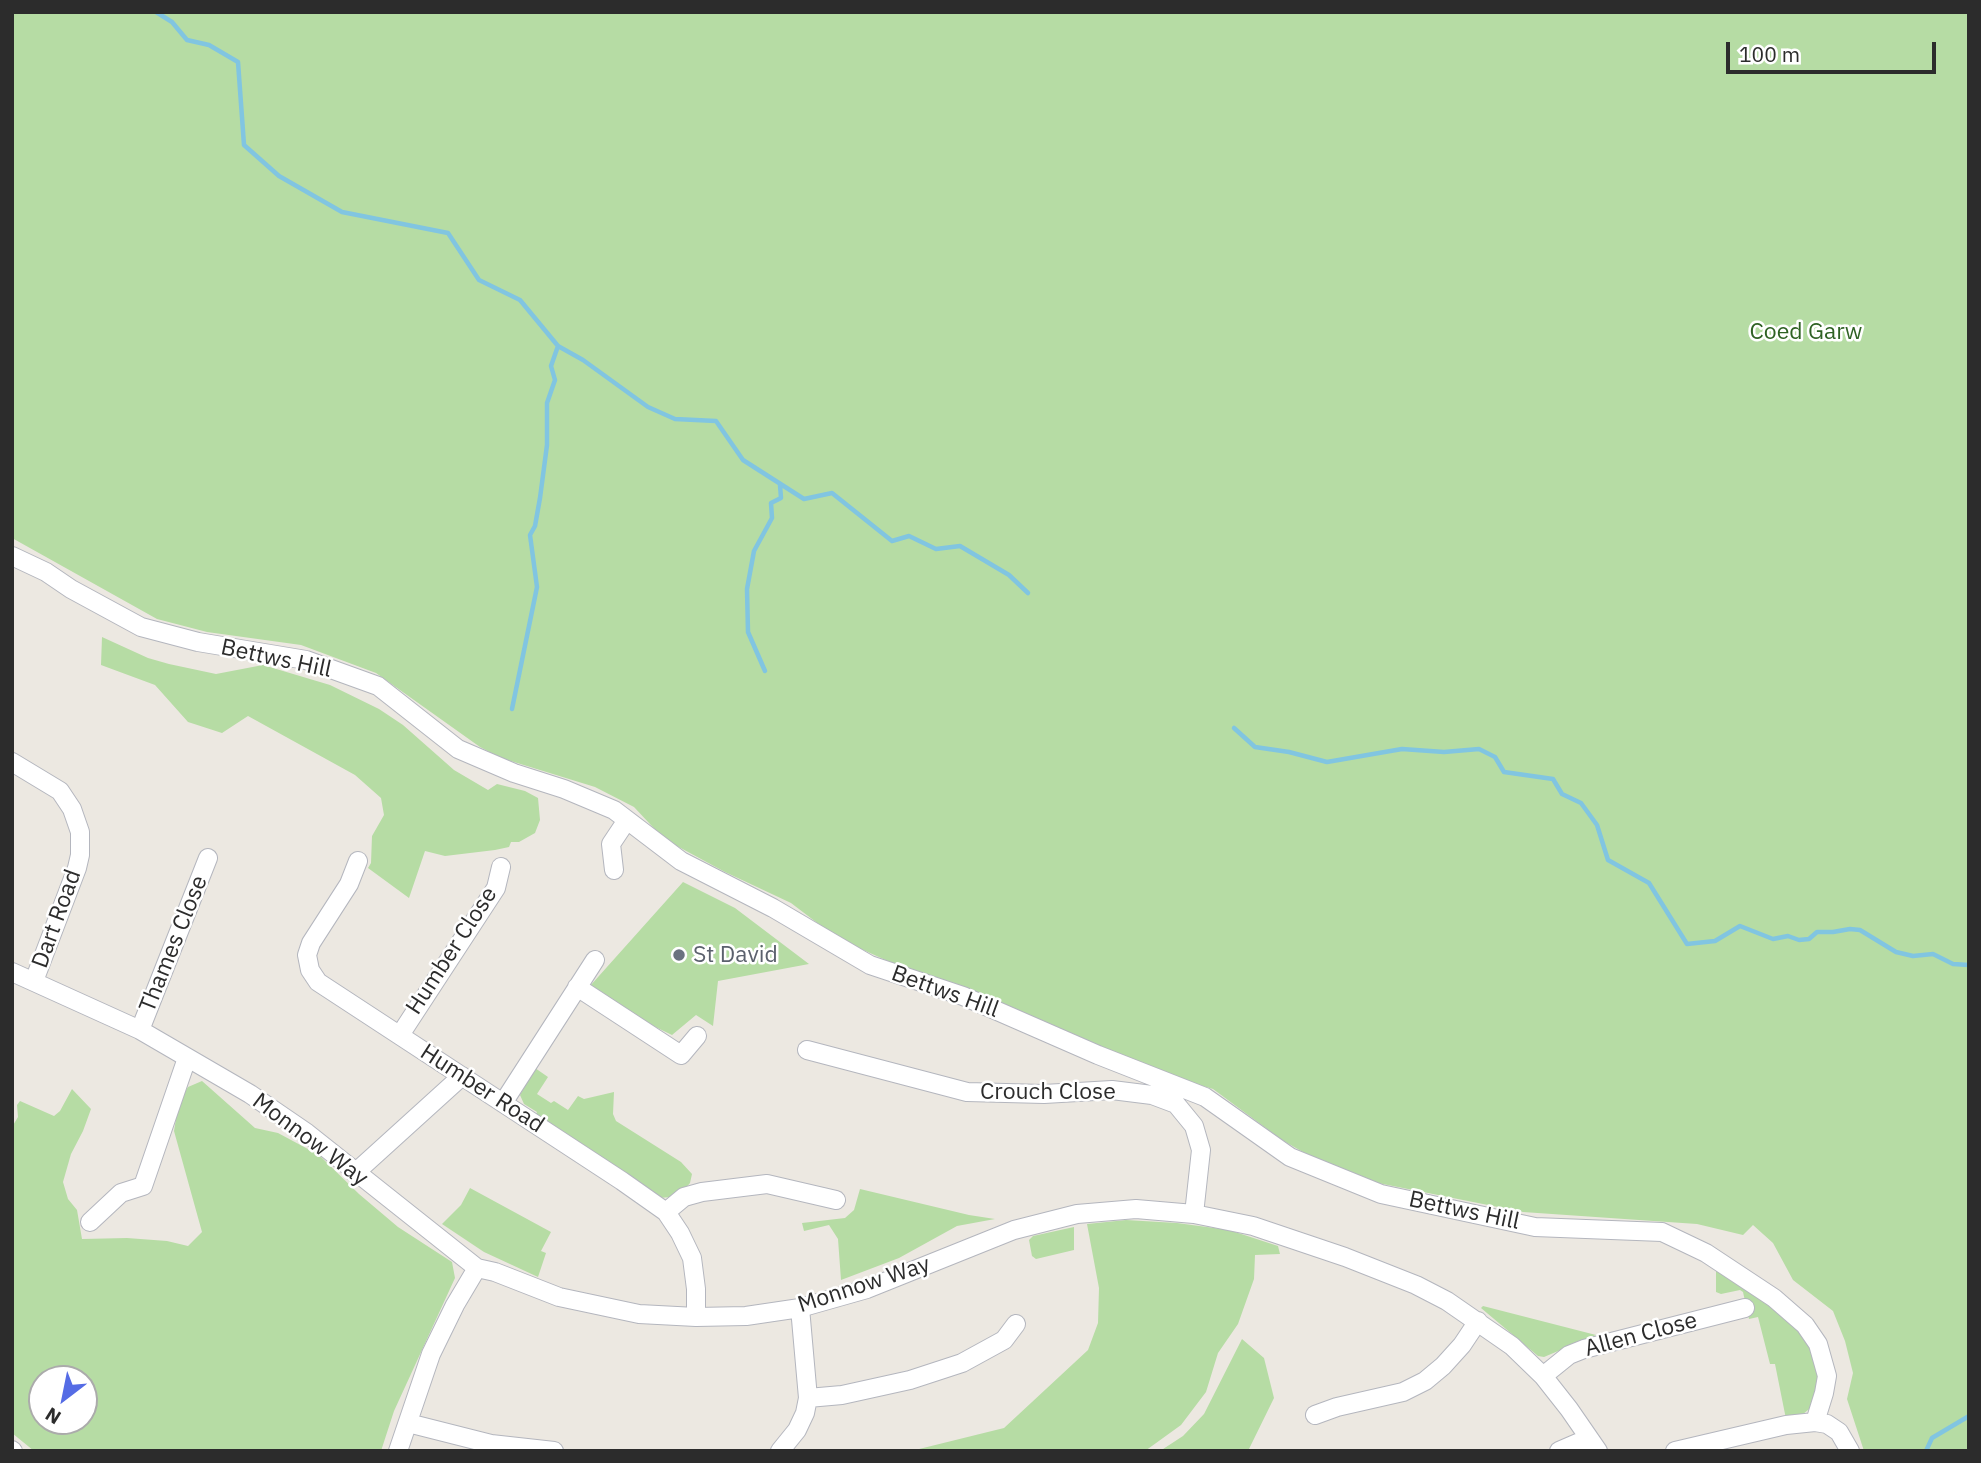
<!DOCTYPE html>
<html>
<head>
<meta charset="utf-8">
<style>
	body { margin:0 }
	#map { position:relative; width:1981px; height:1463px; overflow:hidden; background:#ece8e1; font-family:"IBM Plex Sans",sans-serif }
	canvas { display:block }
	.frame { position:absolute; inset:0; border:14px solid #2c2c2c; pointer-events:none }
	.north { position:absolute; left:28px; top:1365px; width:70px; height:70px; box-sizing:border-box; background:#fff; border:2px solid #ababab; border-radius:50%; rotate:212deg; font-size:19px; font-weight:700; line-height:28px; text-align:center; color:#2c2c2c }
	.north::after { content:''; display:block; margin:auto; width:24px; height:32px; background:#556ce5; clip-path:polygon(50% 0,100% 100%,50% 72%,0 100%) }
	.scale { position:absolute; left:1726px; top:42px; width:210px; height:32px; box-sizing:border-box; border:4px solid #2c2c2c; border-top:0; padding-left:9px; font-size:21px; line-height:24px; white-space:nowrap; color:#2c2c2c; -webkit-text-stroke:5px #fff; paint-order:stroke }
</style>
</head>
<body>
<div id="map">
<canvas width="1981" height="1463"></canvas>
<div class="frame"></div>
<div class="north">N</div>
<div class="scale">100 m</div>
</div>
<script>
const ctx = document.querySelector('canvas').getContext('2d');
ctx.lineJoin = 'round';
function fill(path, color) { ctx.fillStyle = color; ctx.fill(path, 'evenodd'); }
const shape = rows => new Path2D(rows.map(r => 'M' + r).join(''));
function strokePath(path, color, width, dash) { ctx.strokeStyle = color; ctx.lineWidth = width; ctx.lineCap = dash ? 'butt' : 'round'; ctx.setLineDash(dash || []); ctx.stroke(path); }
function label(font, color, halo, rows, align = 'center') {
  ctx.font = font + ' "IBM Plex Sans",sans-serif'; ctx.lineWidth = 5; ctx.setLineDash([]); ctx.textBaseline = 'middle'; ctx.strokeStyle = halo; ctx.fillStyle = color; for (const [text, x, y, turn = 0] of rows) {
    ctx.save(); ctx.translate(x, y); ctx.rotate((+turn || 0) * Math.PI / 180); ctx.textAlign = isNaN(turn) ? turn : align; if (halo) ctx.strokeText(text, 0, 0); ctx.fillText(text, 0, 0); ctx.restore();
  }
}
const green = shape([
	[12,12,1969,12,1969,1451,1864,1451,1847,1399,1853,1373,1845,1341,1833,1311,1793,1280,1773,1243,1753,1225,1743,1235,1697,1224,1523,1212,1378,1183,1315,1159,1282,1140,1213,1089,1159,1073,957,984,903,968,837,938,791,903,725,872,664,839,634,807,595,787,501,758,480,747,376,673,301,645,207,632,157,619,12,538],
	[102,637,148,658,169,664,216,674,263,665,330,685,379,709,403,725,454,770,488,790,497,784,525,791,538,798,540,820,535,833,519,842,511,842,509,847,495,850,445,856,425,851,409,898,368,868,371,863,372,836,384,815,381,798,355,775,248,716,222,733,188,722,155,685,101,665],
	[683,882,735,908,809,964,718,981,713,1026,696,1015,672,1035,639,1019,590,986],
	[535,1068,548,1077,537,1094,551,1103,554,1101,568,1110,578,1096,584,1099,614,1092,613,1114,616,1121,681,1162,692,1174,690,1183,684,1190,672,1197,658,1198,535,1116,537,1112,524,1104,520,1095],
	[202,1081,255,1128,278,1133,319,1155,359,1194,398,1227,452,1262,455,1278,394,1411,381,1451,34,1451,12,1433,12,1127,18,1117,17,1105,20,1101,54,1116,60,1111,72,1089,91,1109,83,1131,71,1154,63,1182,68,1199,77,1210,82,1239,127,1238,167,1241,188,1246,202,1232,174,1131,179,1101,188,1087],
	[42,1379,84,1379,84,1421,42,1421],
	[470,1188,551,1232,541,1251,546,1253,538,1277,484,1252,442,1224,461,1205],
	[860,1189,969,1215,995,1219,957,1226,899,1258,841,1280,838,1239,829,1225,804,1231,802,1223,845,1218,854,1210],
	[1126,1220,1177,1223,1229,1230,1278,1246,1280,1254,1255,1255,1254,1279,1238,1324,1218,1353,1206,1392,1181,1425,1145,1451,911,1451,1004,1428,1088,1350,1098,1323,1099,1288,1087,1224],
	[1074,1227,1074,1250,1036,1259,1032,1256,1029,1240,1033,1236],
	[1716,1269,1755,1293,1799,1329,1815,1351,1821,1387,1813,1406,1798,1418,1786,1419,1775,1364,1770,1364,1758,1317,1749,1319,1743,1292,1740,1290,1721,1294,1716,1292],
	[1483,1306,1596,1335,1544,1357,1538,1356,1481,1308],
	[1242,1339,1264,1358,1274,1398,1248,1451,1160,1451,1183,1436,1204,1414]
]);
const stream = shape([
	[156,12,172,22,187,40,209,45,238,62,244,145,279,176,342,212,448,233,479,280,520,300,558,346,583,360,648,407,675,419,716,421,743,460,804,499,832,493,892,541,909,536,936,549,960,546,1009,575,1028,593],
	[765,671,748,632,747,589,754,551,772,518,771,503,781,498,780,485],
	[512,709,537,587,530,535,535,526,540,498,547,445,547,403,555,380,551,366,558,346],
	[1234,728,1255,747,1289,752,1327,762,1402,749,1444,752,1479,749,1495,757,1504,772,1553,779,1562,794,1581,803,1597,825,1608,860,1649,883,1687,944,1715,941,1740,926,1773,939,1788,936,1799,940,1809,939,1817,932,1833,932,1850,929,1860,930,1896,952,1913,956,1933,954,1953,964,1969,965],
	[1926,1451,1932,1438,1969,1416]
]);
const minor = shape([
	[12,556,46,572,71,589,141,627,198,642,306,660,378,686,458,749,514,773,564,789,614,810,681,861,773,908,870,965,963,996,1098,1055,1205,1097,1290,1157,1381,1194,1535,1227,1662,1232,1706,1253,1774,1298,1805,1325,1818,1344,1827,1376,1824,1393,1815,1422],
	[12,762,60,791,72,809,80,832,80,855,77,868,34,981],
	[358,861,349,884,311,943,307,955,310,970,318,982,622,1181,666,1212,680,1233,692,1258,696,1289,696,1317],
	[614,870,611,844,627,820],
	[12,972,140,1030,250,1094,307,1133,477,1268,495,1272,559,1297,639,1314,696,1317,746,1316,800,1308,867,1289,1014,1230,1077,1214,1136,1209,1194,1214,1253,1226,1345,1257,1416,1285,1447,1301,1512,1346,1543,1376,1569,1409,1598,1451],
	[577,987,681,1055,697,1036],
	[140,1030,208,858],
	[400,1035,496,888,501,867],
	[807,1050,967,1092,1044,1094,1112,1090,1152,1095,1176,1104,1194,1126,1201,1150,1194,1214],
	[503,1103,595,960],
	[355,1173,462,1076],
	[666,1212,684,1197,702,1192,767,1184,836,1200],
	[90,1222,121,1193,143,1186,187,1058],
	[1543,1376,1569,1355,1584,1349,1745,1308],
	[808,1398,842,1395,910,1380,962,1363,1004,1340,1016,1324],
	[1315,1415,1337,1407,1403,1392,1425,1381,1443,1366,1462,1345,1478,1321],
	[408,1423,491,1444,554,1451],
	[12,1450,13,1451],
	[398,1451,431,1354,455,1305,477,1268],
	[780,1451,797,1430,805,1413,808,1398,800,1308],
	[1559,1451,1589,1438],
	[1675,1451,1786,1425,1815,1422,1827,1424,1839,1432,1850,1451]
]);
const markers = [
	[679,955,7,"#6b7280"]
];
const parkNames = [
	["Coed Garw",1806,332]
];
const streetNames = [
	["Bettws Hill",276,659,12],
	["Dart Road",57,919,-70],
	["Thames Close",174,944,-68],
	["Humber Close",452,951,-57],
	["Bettws Hill",945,992,20],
	["Humber Road",482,1089,33],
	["Crouch Close",1048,1092],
	["Monnow Way",310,1140,37],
	["Bettws Hill",1464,1211,12],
	["Monnow Way",864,1285,-18],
	["Allen Close",1641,1335,-15]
];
const worshipNames = [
	["St David",693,955]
];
fill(green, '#b6dca4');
strokePath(stream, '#81c5e1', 4.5);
strokePath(minor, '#b4b6be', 20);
strokePath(minor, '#fff', 18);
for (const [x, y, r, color] of markers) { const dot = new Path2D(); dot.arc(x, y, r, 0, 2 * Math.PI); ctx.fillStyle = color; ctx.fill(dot); strokePath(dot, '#fff', 2.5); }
label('23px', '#2f6224', '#fff', parkNames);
label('23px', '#2c2c2c', '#fff', streetNames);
label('23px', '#5b616d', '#fff', worshipNames, 'left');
</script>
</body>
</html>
